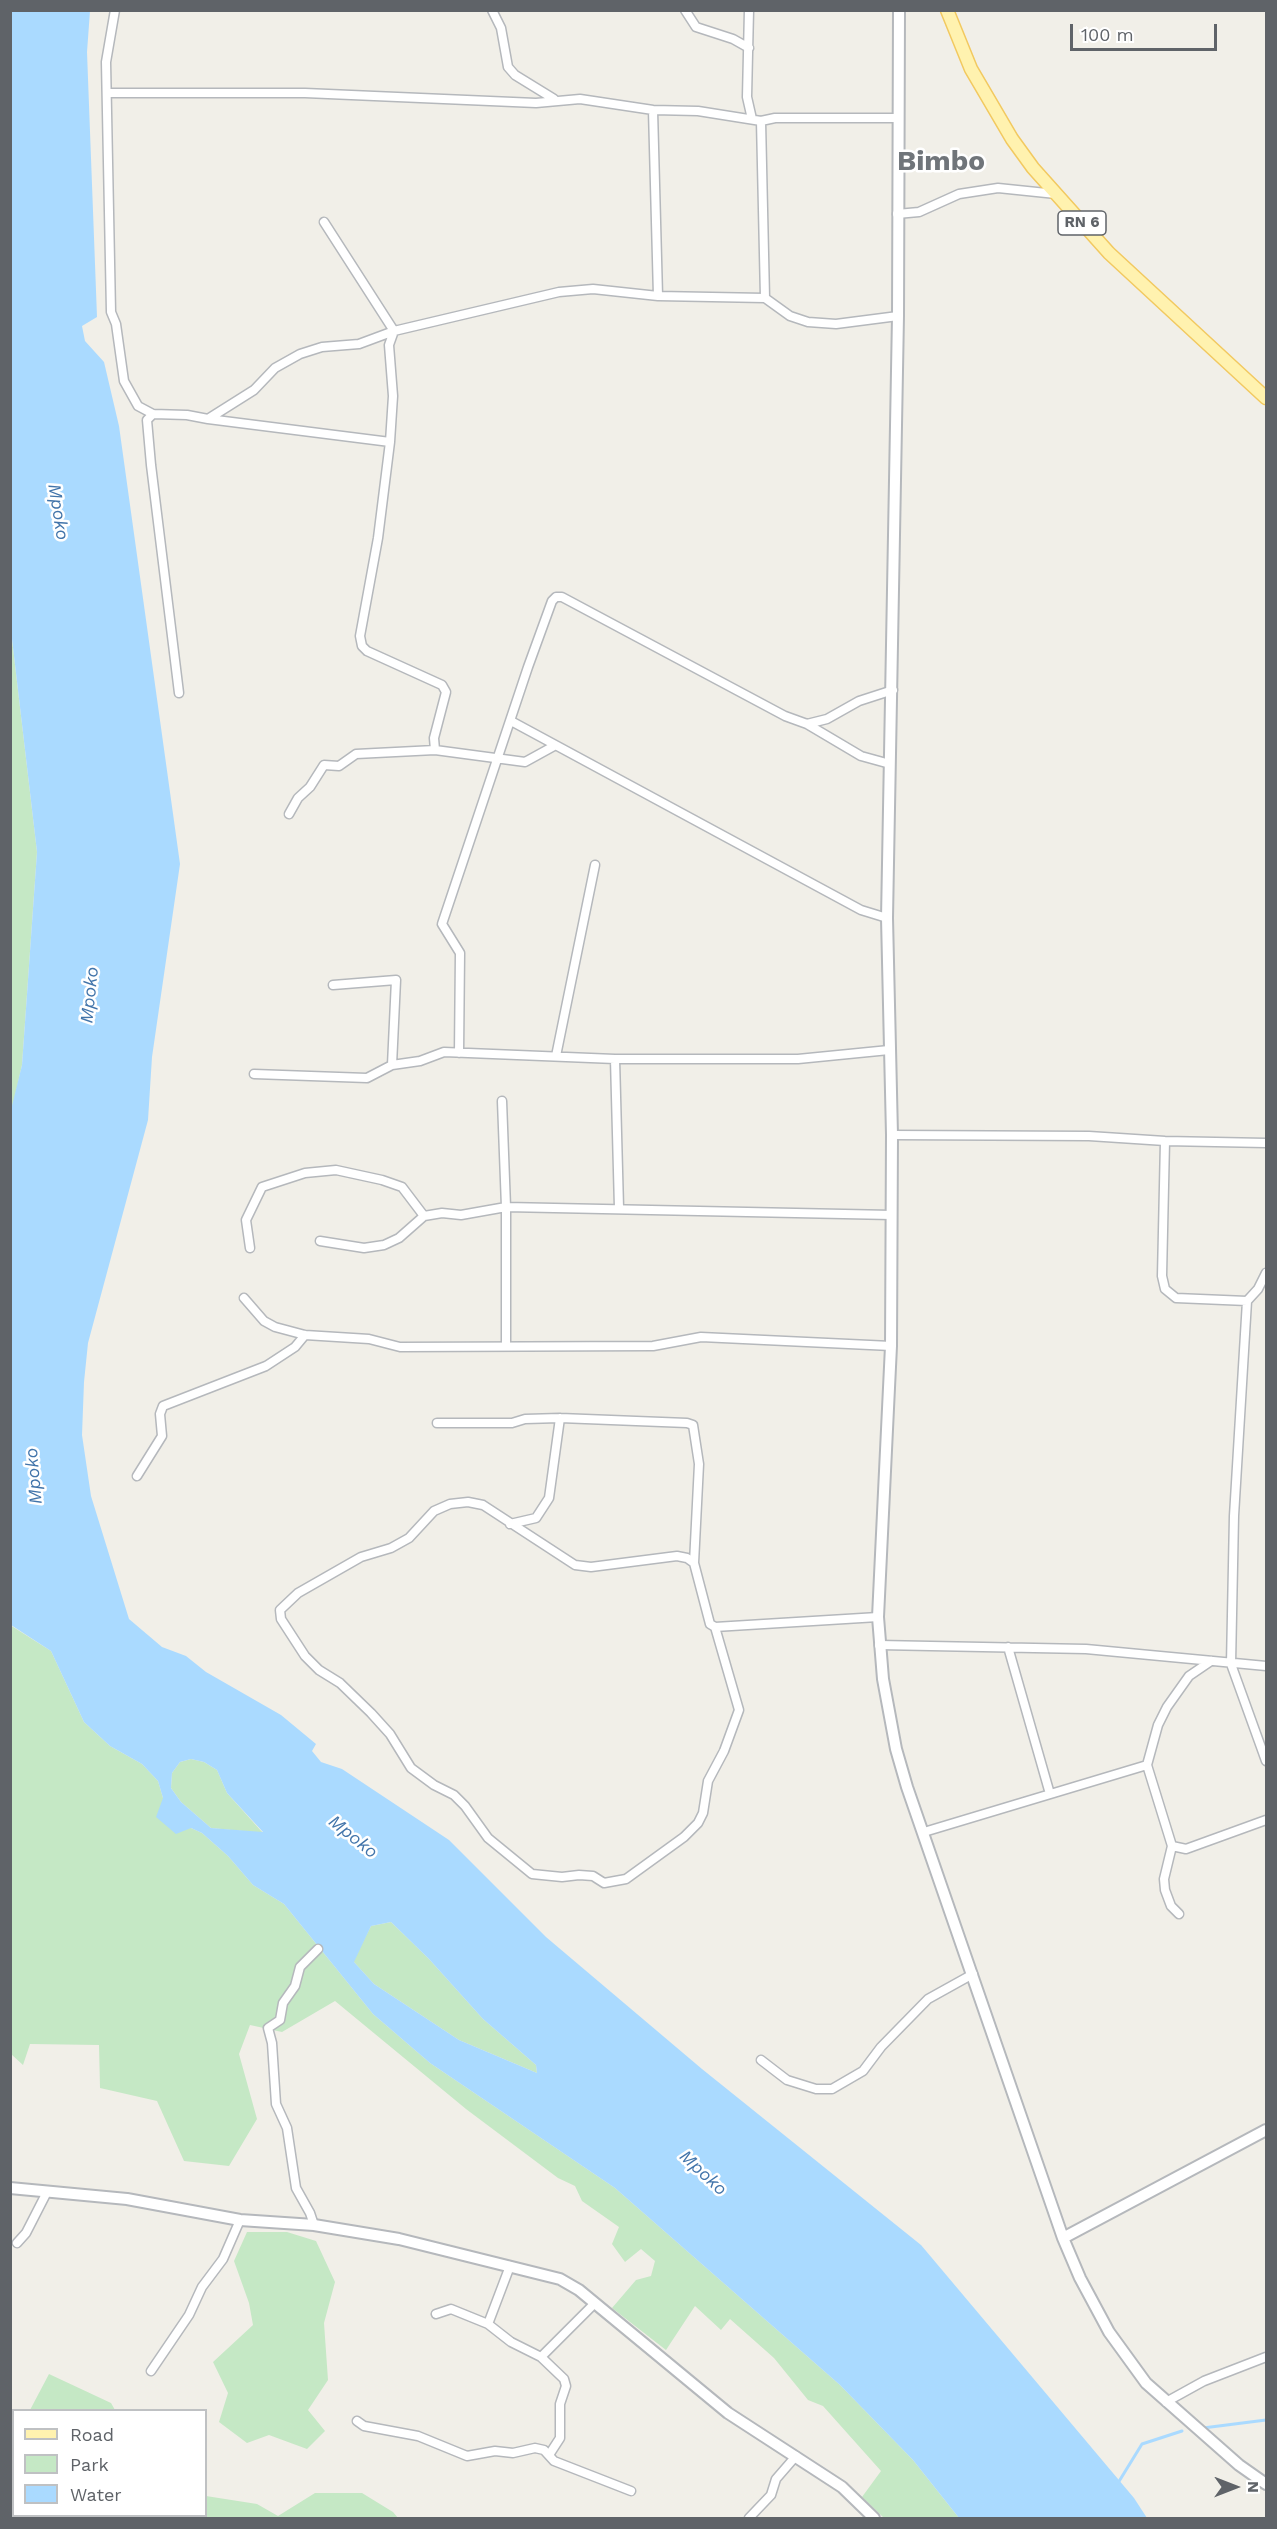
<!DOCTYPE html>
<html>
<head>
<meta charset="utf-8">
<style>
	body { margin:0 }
	#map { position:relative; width:1277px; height:2529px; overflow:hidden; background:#f1efe8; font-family:"Work Sans",sans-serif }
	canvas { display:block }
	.frame { position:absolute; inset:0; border:12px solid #5f6368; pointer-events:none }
	.legend { position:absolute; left:12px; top:2409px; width:195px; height:108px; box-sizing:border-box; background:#fff; border:2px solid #bfc1c3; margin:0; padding:8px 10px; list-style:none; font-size:18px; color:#5f6368 }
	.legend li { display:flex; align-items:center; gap:12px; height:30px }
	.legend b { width:30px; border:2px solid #bfc1c3 }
	.north { position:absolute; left:1205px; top:2457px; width:60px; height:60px; -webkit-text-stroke:4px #fff; paint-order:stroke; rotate:90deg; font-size:16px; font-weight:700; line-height:24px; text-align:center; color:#5f6368 }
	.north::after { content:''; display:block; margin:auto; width:21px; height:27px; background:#5f6368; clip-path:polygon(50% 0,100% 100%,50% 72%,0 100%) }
	.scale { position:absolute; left:1070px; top:24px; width:147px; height:27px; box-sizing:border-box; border:3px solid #5f6368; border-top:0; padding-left:8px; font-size:18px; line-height:21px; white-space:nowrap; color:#5f6368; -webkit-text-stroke:4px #fff; paint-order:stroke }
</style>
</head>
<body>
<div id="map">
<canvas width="1277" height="2529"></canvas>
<div class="frame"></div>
<ul class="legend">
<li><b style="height:8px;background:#fff2af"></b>Road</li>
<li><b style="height:16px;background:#c5e8c5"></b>Park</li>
<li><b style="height:16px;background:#aadaff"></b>Water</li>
</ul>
<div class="north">N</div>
<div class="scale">100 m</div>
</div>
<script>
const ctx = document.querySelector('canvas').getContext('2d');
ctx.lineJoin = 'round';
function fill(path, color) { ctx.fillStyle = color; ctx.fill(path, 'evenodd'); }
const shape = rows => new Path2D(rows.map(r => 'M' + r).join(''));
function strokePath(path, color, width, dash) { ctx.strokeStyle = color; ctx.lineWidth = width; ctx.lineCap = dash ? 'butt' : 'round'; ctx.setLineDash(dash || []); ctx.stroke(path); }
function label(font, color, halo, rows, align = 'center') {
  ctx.font = font + ' "Work Sans",sans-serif'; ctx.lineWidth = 5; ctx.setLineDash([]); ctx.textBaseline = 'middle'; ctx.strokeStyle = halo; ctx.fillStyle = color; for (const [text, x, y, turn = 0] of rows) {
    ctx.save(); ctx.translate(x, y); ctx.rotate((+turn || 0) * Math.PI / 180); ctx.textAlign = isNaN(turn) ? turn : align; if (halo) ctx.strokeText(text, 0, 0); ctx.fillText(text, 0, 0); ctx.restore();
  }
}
const green = shape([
	[10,622,37,852,22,1065,11,1114],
	[10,1625,51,1651,84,1722,110,1746,142,1764,158,1781,163,1798,191,1828,202,1833,228,1856,253,1885,284,1904,373,2014,430,2063,615,2188,840,2385,913,2460,959,2518,884,2518,862,2497,881,2471,823,2406,808,2400,774,2358,730,2319,721,2330,695,2306,666,2350,612,2308,636,2280,651,2276,655,2261,641,2249,625,2262,612,2244,619,2227,582,2201,575,2186,558,2178,466,2109,335,2001,282,2032,250,2025,239,2054,257,2119,229,2166,184,2161,157,2101,100,2088,99,2045,30,2044,23,2065,11,2054],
	[191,1759,204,1762,217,1770,227,1793,263,1833,211,1828,181,1802,171,1788,172,1773,180,1762],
	[391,1922,429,1959,483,2019,536,2065,537,2073,459,2040,374,1984,353,1961,371,1926],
	[247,2232,287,2232,316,2241,335,2282,324,2323,328,2380,308,2410,325,2431,307,2449,269,2435,247,2443,219,2422,228,2393,213,2362,253,2325,249,2303,234,2261],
	[49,2374,111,2403,115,2410,30,2410],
	[11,2434,14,2435,14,2516,206,2516,206,2496,257,2504,278,2516,315,2493,362,2493,393,2512,398,2518,11,2518]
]);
const water = shape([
	[10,11,90,11,87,52,97,317,82,326,85,341,104,362,119,426,180,864,152,1057,148,1120,88,1343,84,1382,82,1435,91,1496,129,1619,162,1647,186,1656,206,1672,281,1715,316,1744,312,1751,321,1762,342,1769,449,1840,546,1937,702,2069,921,2245,1134,2498,1147,2518,959,2518,913,2460,840,2385,615,2188,430,2063,373,2014,284,1904,253,1885,228,1856,202,1833,191,1828,176,1834,156,1817,163,1798,158,1781,142,1764,110,1746,84,1722,51,1651,11,1625,10,1114,22,1065,37,852,10,622],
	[191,1759,204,1762,217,1770,227,1793,263,1832,211,1828,181,1802,171,1788,172,1773,180,1762],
	[391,1922,429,1959,483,2019,536,2065,537,2073,459,2040,374,1984,354,1962,371,1926]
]);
const stream = shape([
	[1203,2428,1266,2420],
	[1118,2483,1142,2444,1182,2431]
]);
const minor = shape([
	[115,10,106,62,111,312,116,324,124,381,138,406,153,414,187,415,208,419,254,390,275,368,300,354,322,347,359,344,394,331,559,292,593,289,658,296,765,298,790,316,808,322,836,324,898,316],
	[492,10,501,28,508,67,515,75,554,99],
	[685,10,696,27,733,39,749,48],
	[749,10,747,97,752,119],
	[108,93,305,93,536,103,580,99,653,110,698,111,761,121,775,118,898,118],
	[653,110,658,296],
	[761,121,765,298],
	[897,214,919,212,959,194,998,188,1056,194],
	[324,222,394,331],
	[153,414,147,420,151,465,179,693],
	[208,419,390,442,393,396,389,345,394,331],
	[390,442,378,538,360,636,362,646,367,651,442,685,446,692,434,738,435,750],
	[511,721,861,910,887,918],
	[807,724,861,756,890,764],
	[289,814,298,798,310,787,324,765,339,766,356,754,435,750,525,762,554,746],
	[333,985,396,980,392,1065],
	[459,1053,460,953,442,924,528,667,552,601,556,597,562,597,785,716,807,724,827,719,859,701,893,690],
	[556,1056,595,865],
	[615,1059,619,1208],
	[254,1074,367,1078,392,1065,420,1061,444,1052,615,1059,798,1059,889,1050],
	[502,1101,506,1207,506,1346],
	[892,1135,1089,1136,1165,1141,1266,1143],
	[1165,1141,1162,1276,1165,1289,1176,1298,1247,1301,1234,1516,1231,1664,1266,1761],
	[320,1241,364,1248,384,1245,399,1238,424,1216,442,1213,461,1215,506,1207,892,1215],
	[250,1248,246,1220,262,1187,305,1173,336,1170,382,1180,402,1187,424,1216],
	[244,1298,264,1321,275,1327,305,1335,369,1339,400,1347,653,1346,701,1337,891,1346],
	[1247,1301,1258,1289,1266,1273],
	[437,1423,512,1423,525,1419,560,1418,687,1423,693,1425,699,1464,694,1563],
	[137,1476,162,1436,160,1414,163,1406,266,1366,295,1347,305,1335],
	[510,1524,536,1518,549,1498,560,1418],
	[715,1627,710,1624,694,1563,687,1558,677,1556,591,1567,575,1565,483,1505,468,1502,450,1504,434,1511,409,1538,391,1548,361,1557,298,1593,280,1610,281,1619,305,1656,319,1670,340,1683,371,1713,390,1734,411,1768,434,1785,454,1795,465,1806,488,1838,532,1874,562,1877,579,1875,593,1876,604,1883,626,1879,684,1837,698,1823,703,1813,708,1781,724,1751,739,1710,715,1627,878,1617],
	[879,1645,1086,1649,1266,1666],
	[1008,1647,1050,1794],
	[1147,1765,1158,1725,1167,1707,1189,1676,1211,1661],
	[924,1832,1147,1765,1172,1846,1186,1849,1266,1820],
	[1172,1846,1164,1879,1165,1890,1171,1906,1179,1914],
	[761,2060,787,2080,816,2089,832,2089,863,2071,881,2047,928,1999,973,1974],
	[314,2225,310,2213,296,2188,287,2128,276,2104,272,2043,268,2028,280,2020,283,2003,295,1986,300,1967,318,1949],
	[17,2243,26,2233,47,2192],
	[436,2314,451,2309,488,2324,511,2342,541,2357,564,2379,566,2386,560,2404,560,2438,549,2455],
	[488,2324,510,2266],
	[541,2357,595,2303],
	[151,2371,189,2315,202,2287,223,2259,240,2220],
	[1166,2402,1204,2381,1266,2357],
	[357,2421,364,2426,418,2436,467,2456,495,2451,513,2453,535,2448,544,2450,554,2461,631,2491],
	[749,2518,771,2495,776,2479,796,2456]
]);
const tertiary = shape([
	[899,10,898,316,887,918,892,1135,891,1346,878,1617,883,1679,896,1749,907,1787,1063,2238,1080,2278,1109,2332,1146,2383,1239,2465,1266,2484],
	[10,2188,127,2199,240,2220,314,2225,399,2239,560,2279,579,2290,728,2413,842,2487,874,2518],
	[1063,2238,1266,2130]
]);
const primary = shape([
	[947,10,971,69,1012,139,1033,168,1109,253,1266,398]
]);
const shields = [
	[1082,223,48]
];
const shieldNames = [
	["RN 6",1082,223]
];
const waterNames = [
	["Mpoko",58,512,81],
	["Mpoko",90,995,-84],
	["Mpoko",34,1476,-95],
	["Mpoko",353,1837,39],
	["Mpoko",703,2173,43]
];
const townNames = [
	["Bimbo",941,162]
];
fill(green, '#c5e8c5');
fill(water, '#aadaff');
strokePath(stream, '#aadaff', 3);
strokePath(minor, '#b5b8bc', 11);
strokePath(tertiary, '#b5b8bc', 14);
strokePath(primary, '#f2c960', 15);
strokePath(minor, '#fff', 8);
strokePath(tertiary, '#fff', 10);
strokePath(primary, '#fff2af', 12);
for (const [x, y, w] of shields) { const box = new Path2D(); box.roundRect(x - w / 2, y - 12, w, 24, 4.5); ctx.fillStyle = '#fff'; ctx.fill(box); strokePath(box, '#5f6368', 1.5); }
label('bold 15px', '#5f6368', null, shieldNames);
label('italic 18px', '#4174aa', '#fff', waterNames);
label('bold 28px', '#70757a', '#fff', townNames);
</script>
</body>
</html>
